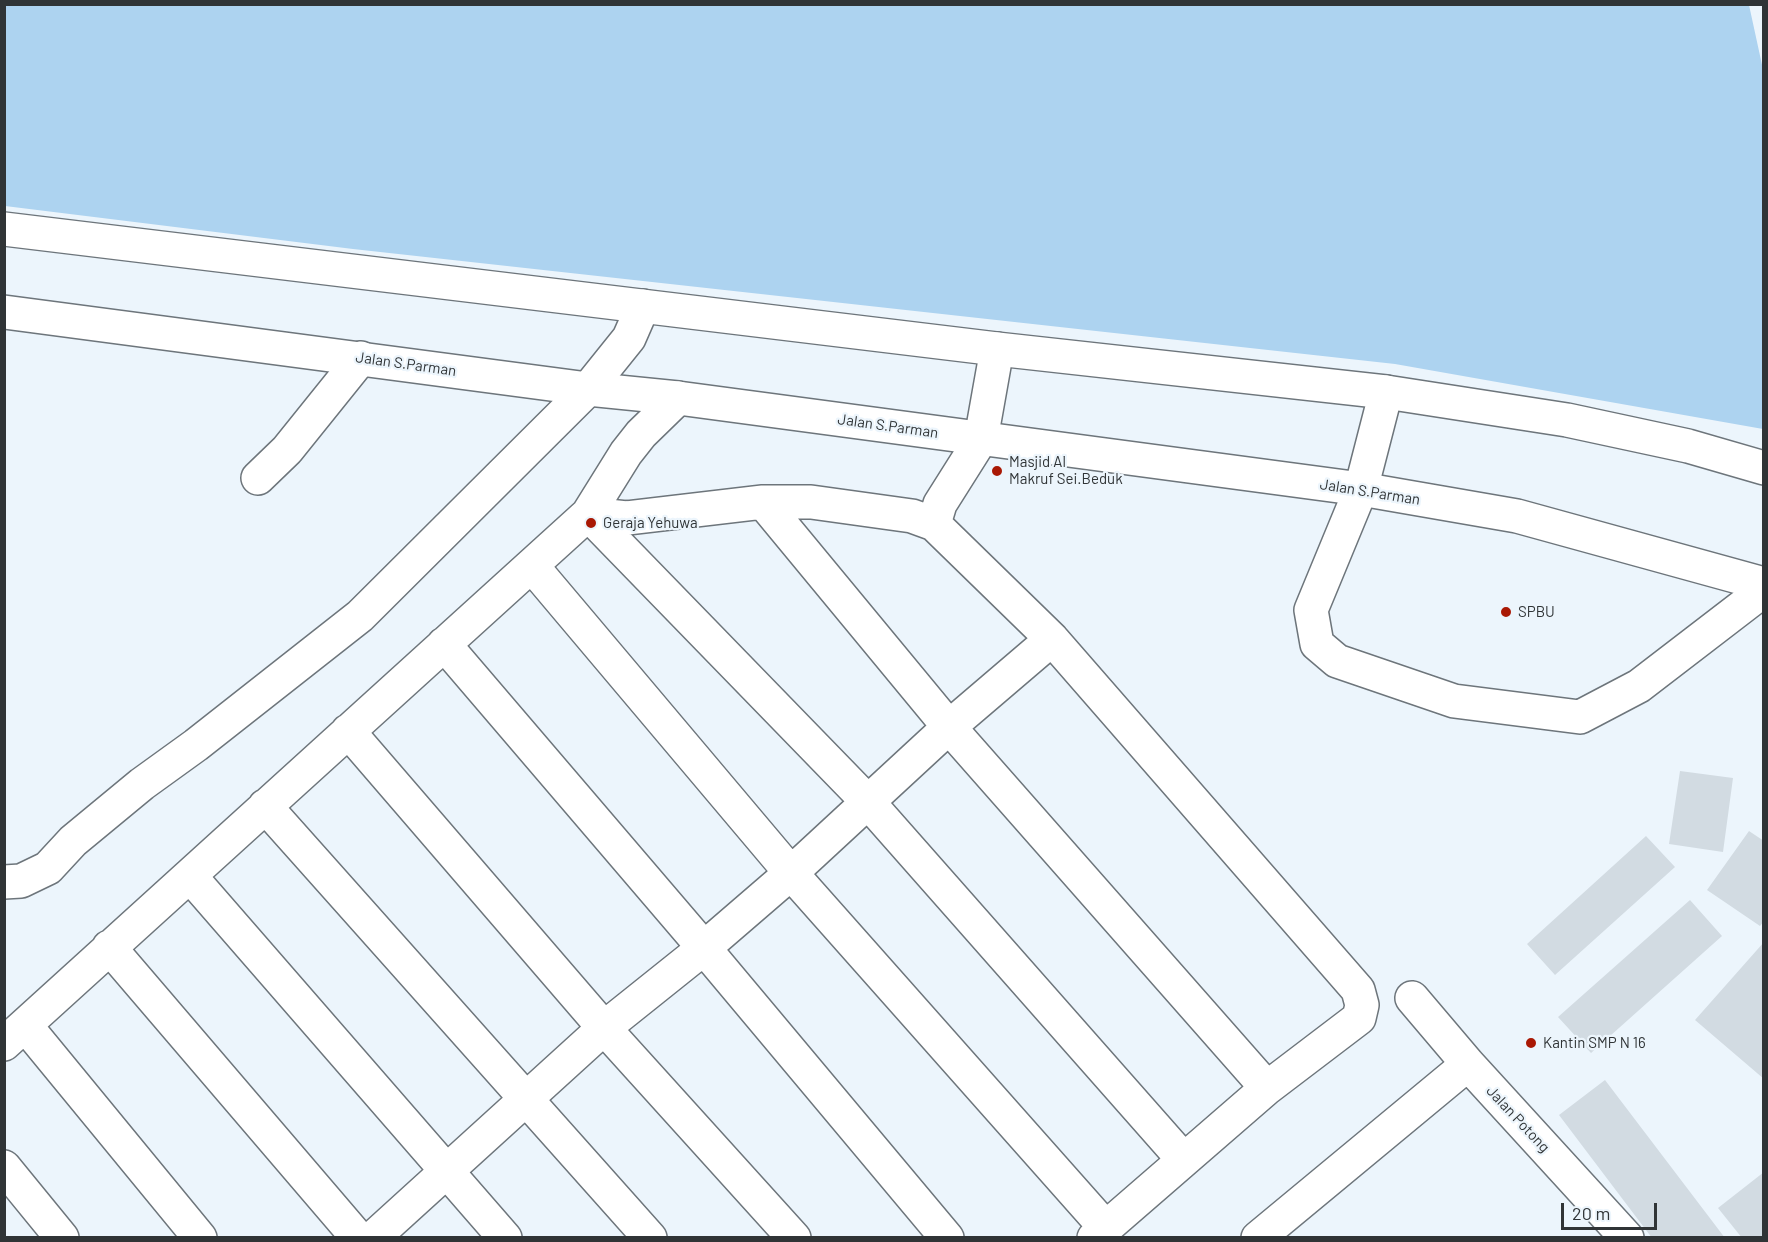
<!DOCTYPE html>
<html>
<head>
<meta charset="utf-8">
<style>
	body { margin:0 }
	#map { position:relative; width:1768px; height:1242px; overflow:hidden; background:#ecf5fc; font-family:Barlow,sans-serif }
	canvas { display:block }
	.frame { position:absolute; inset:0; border:6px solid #303436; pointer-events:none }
	.scale { position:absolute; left:1561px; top:1203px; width:96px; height:27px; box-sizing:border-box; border:3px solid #303436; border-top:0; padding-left:8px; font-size:18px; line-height:21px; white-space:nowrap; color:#303436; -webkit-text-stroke:4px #ecf5fc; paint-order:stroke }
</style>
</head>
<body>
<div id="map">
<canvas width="1768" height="1242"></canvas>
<div class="frame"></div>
<div class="scale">20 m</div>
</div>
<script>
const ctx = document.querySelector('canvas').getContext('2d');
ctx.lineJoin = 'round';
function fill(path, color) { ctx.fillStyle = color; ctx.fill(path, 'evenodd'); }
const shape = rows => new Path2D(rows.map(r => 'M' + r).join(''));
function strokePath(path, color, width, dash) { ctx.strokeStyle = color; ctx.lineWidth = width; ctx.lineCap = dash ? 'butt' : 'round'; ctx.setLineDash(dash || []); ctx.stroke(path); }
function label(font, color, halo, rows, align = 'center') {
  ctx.font = font + ' Barlow,sans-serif'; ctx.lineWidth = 4.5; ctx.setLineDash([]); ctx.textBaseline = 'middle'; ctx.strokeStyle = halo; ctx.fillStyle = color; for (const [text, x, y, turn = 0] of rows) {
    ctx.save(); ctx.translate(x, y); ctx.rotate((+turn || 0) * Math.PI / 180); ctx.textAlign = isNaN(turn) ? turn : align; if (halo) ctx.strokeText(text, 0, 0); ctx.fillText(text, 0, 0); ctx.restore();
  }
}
const green = shape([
	[5,4,1749,5,1764,74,1763,429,1395,364,353,249,5,206]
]);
const building = shape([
	[1680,771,1733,778,1723,852,1669,844],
	[1749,831,1764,841,1764,921,1760,926,1707,890],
	[1646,836,1675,867,1555,975,1527,944],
	[1690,900,1722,936,1591,1053,1558,1017],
	[1764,942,1764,1079,1695,1020],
	[1605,1080,1725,1238,1652,1238,1559,1115],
	[1764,1172,1764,1238,1742,1238,1718,1208]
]);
const minor = shape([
	[1386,392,1361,489,1311,610,1317,644,1337,661,1454,701,1580,717,1639,686,1764,590],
	[678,398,641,434,626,453,588,514,868,802,1183,1159],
	[258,478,287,450,361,358],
	[763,502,949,727,1267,1088],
	[934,524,940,504,981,439,997,349],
	[532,566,791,873,1105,1227],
	[444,644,704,948,947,1238],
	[348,731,604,1028,794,1238],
	[265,806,650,1238],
	[190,876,505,1238],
	[4,882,21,881,48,868,73,841,142,784,196,745,360,616,588,389,629,338,643,306],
	[109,947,358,1238],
	[1412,998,1468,1064,1627,1238],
	[25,1025,200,1238],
	[4,1044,588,514,627,518,763,502,811,502,912,516,934,524,1052,639,1358,990,1362,1005,1359,1018,1267,1088,1094,1238],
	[4,1167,62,1238],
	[373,1238,604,1028,704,948,791,873,949,727,1052,639],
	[1258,1238,1468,1064]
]);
const major = shape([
	[4,229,997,349,1386,392,1567,420,1688,446,1764,468],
	[4,312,588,389,678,398,1361,489,1517,516,1764,584]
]);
const markers = [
	[997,471,6,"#a91804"],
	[591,523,6,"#a91804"],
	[1506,612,6,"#a91804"],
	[1531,1043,6,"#a91804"]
];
const streetNames = [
	["Jalan S.Parman",406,364,8],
	["Jalan S.Parman",888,426,8],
	["Jalan S.Parman",1370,492,9],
	["Jalan Potong",1518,1119,47]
];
const poiNames = [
	["Masjid Al",1009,462],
	["Makruf Sei.Beduk",1009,479],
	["Geraja Yehuwa",603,523],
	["SPBU",1518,612],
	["Kantin SMP N 16",1543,1043]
];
fill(green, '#add3f0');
fill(building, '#d2dbe2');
strokePath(minor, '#6d757b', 36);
strokePath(major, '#6d757b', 36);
strokePath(minor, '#fff', 33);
strokePath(major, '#fff', 33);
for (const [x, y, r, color] of markers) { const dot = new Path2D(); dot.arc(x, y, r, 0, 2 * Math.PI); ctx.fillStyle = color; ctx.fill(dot); strokePath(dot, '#ecf5fc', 2); }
label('15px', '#303436', '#ecf5fc', streetNames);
label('15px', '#303436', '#ecf5fc', poiNames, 'left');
</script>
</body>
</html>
